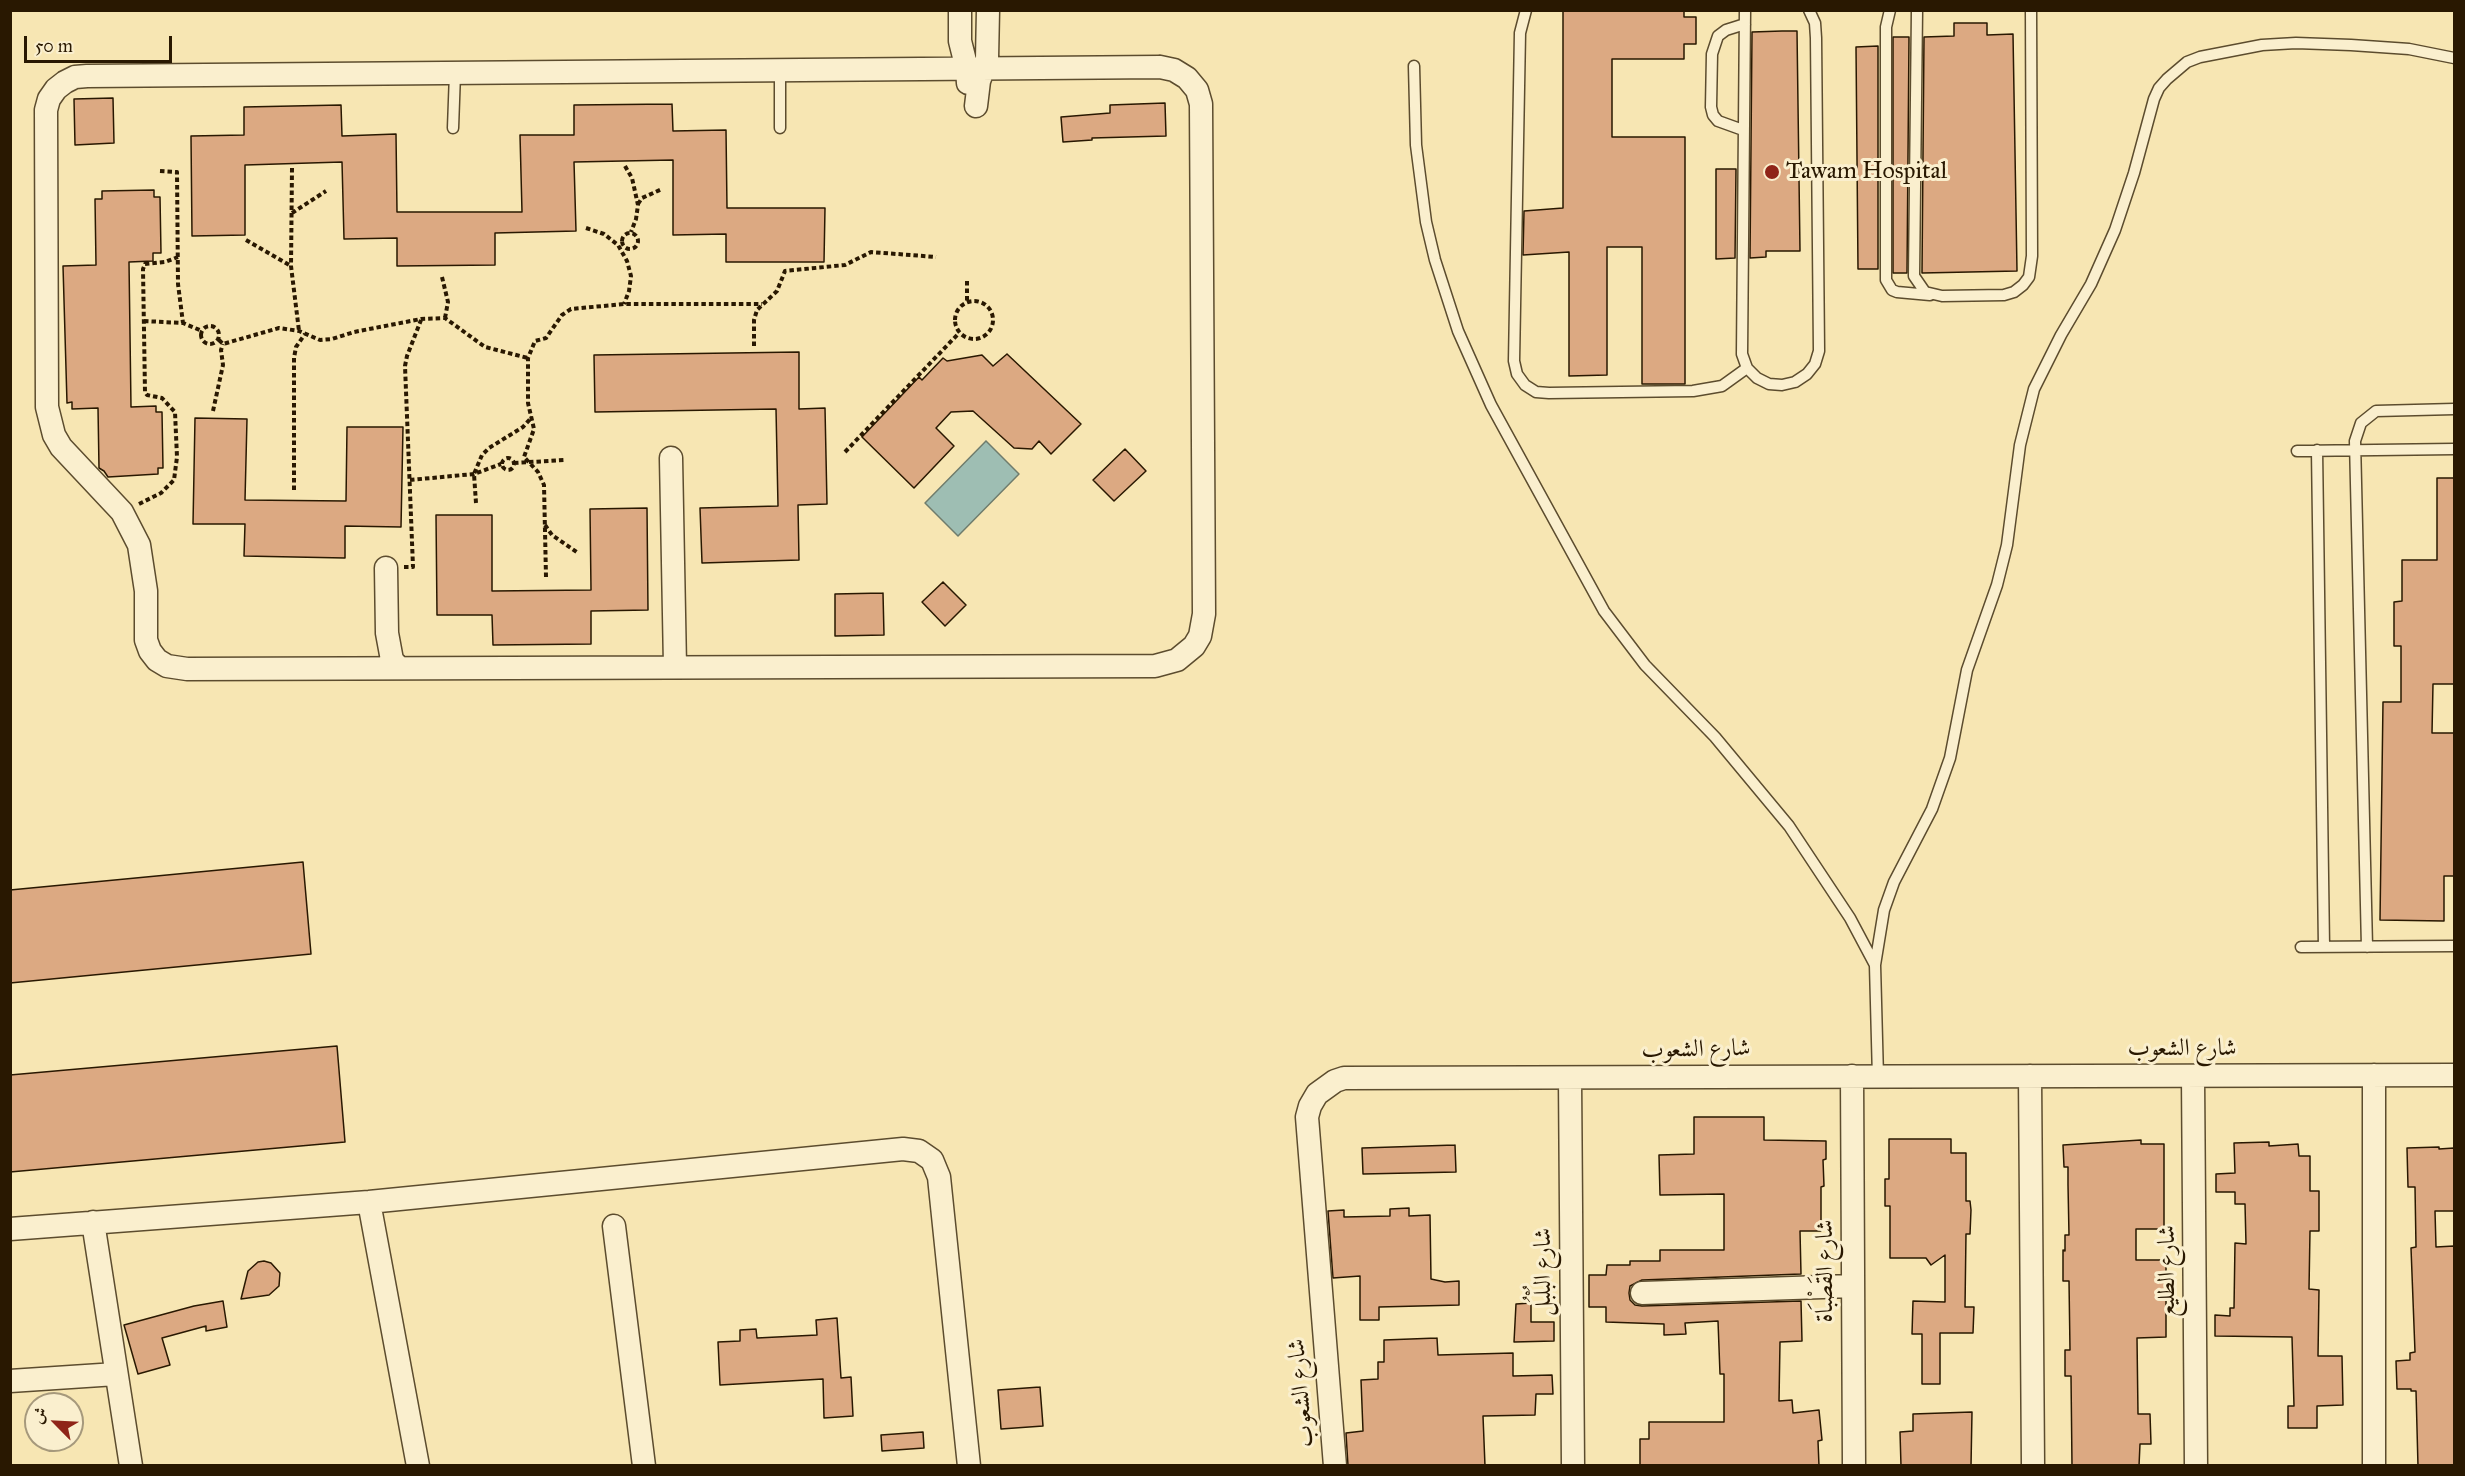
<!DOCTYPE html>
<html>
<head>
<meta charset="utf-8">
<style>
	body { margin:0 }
	#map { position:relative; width:2465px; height:1476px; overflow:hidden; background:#f7e6b3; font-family:"IM FELL Great Primer",Amiri,serif }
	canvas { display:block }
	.frame { position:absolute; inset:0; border:12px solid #291801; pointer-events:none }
	.north { position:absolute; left:24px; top:1392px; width:60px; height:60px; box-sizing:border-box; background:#faefce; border:2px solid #a6997c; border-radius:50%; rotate:294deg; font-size:16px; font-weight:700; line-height:24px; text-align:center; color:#291801 }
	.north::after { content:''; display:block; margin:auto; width:21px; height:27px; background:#8f2418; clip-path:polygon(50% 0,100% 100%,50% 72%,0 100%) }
	.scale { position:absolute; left:24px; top:36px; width:148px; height:27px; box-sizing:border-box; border:3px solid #291801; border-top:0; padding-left:8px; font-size:18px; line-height:21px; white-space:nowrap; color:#291801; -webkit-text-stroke:4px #faefce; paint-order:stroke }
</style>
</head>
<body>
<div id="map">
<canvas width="2465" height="1476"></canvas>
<div class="frame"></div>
<div class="north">ش</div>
<div class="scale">50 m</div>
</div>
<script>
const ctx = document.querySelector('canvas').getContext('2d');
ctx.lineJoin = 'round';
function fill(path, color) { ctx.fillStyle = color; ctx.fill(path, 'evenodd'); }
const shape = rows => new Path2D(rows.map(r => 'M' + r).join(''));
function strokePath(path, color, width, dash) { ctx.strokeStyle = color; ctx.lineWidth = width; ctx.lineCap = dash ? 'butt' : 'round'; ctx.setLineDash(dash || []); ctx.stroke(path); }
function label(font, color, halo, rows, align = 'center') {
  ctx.font = font + ' "IM FELL Great Primer",Amiri,serif'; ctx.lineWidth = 6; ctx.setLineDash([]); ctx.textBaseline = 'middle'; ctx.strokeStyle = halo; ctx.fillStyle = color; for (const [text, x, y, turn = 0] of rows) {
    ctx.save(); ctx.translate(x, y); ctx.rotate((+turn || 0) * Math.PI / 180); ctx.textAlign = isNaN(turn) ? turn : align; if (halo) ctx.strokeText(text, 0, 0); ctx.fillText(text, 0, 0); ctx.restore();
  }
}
const water = shape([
	[986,441,1019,474,958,536,925,503,986,441]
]);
const building = shape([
	[1563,10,1684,10,1684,17,1696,17,1696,44,1684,44,1684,59,1612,59,1612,137,1685,137,1685,384,1642,384,1642,247,1607,247,1607,375,1569,376,1569,252,1523,255,1524,211,1563,208,1563,10],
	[1954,23,1987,23,1987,35,2013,34,2017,271,1922,273,1924,37,1954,36,1954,23],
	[1782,31,1797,31,1800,251,1766,251,1766,257,1750,258,1752,32,1782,31],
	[1893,37,1909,37,1907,273,1893,273,1893,37],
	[1878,46,1878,269,1858,269,1856,47,1878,46],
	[113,98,114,143,75,145,74,99,113,98],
	[1165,103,1166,136,1092,138,1092,140,1063,142,1061,117,1110,113,1110,105,1165,103],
	[672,104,673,131,726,130,727,208,825,208,824,262,726,262,726,234,673,235,673,160,574,162,576,231,495,233,495,265,397,266,397,238,344,239,342,162,245,165,245,235,192,236,191,136,244,135,244,107,341,105,342,136,396,134,397,212,522,212,520,135,574,135,574,105,672,104],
	[1716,169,1736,169,1735,258,1716,259,1716,169],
	[154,190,154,197,160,197,161,253,153,253,153,261,129,262,131,407,156,406,156,412,162,412,163,468,158,468,158,474,108,477,104,471,99,468,98,408,72,409,72,402,67,403,63,266,96,265,95,199,102,199,102,191,154,190],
	[799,352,799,409,825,408,827,504,798,505,799,560,702,563,700,508,778,506,776,409,595,412,594,355,799,352],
	[1007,354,1081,424,1051,454,1039,441,1032,449,1014,448,973,411,951,412,936,428,954,446,914,488,862,437,919,377,922,380,943,358,947,361,982,355,993,366,1007,354],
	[195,418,247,419,245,500,346,501,347,427,403,427,401,527,345,526,345,558,244,556,245,524,193,524,195,418],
	[1125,449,1146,471,1114,501,1093,480,1125,449],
	[2437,478,2454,478,2454,684,2433,684,2432,733,2454,733,2454,876,2444,876,2444,921,2380,920,2383,702,2401,702,2401,646,2394,646,2394,602,2402,601,2402,560,2437,560,2437,478],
	[647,508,648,610,591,611,591,644,493,645,492,615,437,615,436,515,492,515,492,591,591,590,590,509,647,508],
	[943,582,966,605,945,626,922,602,943,582],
	[883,593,884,635,835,636,835,594,883,593],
	[303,862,311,954,10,983,10,890,303,862],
	[337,1046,345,1142,10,1172,10,1075,337,1046],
	[1694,1117,1764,1117,1764,1140,1826,1141,1826,1159,1823,1160,1824,1186,1821,1187,1821,1231,1800,1231,1801,1274,1642,1280,1630,1286,1629,1293,1630,1300,1635,1305,1642,1306,1801,1301,1802,1341,1780,1342,1779,1401,1792,1400,1793,1413,1819,1410,1822,1440,1818,1441,1819,1466,1640,1466,1640,1439,1649,1439,1649,1422,1724,1422,1724,1374,1720,1374,1718,1321,1685,1323,1686,1334,1664,1335,1664,1324,1606,1322,1606,1307,1589,1307,1589,1275,1606,1275,1607,1265,1630,1265,1630,1261,1660,1261,1660,1250,1724,1250,1724,1194,1660,1195,1659,1155,1694,1154,1694,1117],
	[1889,1139,1951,1139,1951,1153,1966,1153,1966,1201,1970,1201,1971,1210,1970,1234,1966,1234,1965,1307,1974,1307,1973,1333,1940,1333,1940,1384,1922,1384,1922,1334,1912,1334,1913,1301,1945,1302,1945,1255,1931,1265,1926,1258,1890,1258,1890,1206,1885,1206,1885,1179,1889,1179,1889,1139],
	[2141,1140,2141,1144,2164,1144,2164,1229,2136,1229,2136,1260,2166,1260,2166,1337,2137,1338,2138,1414,2150,1414,2151,1444,2140,1444,2139,1466,2072,1466,2071,1376,2065,1376,2065,1350,2070,1350,2069,1281,2063,1281,2063,1250,2065,1251,2065,1235,2069,1235,2068,1185,2068,1167,2064,1167,2063,1145,2141,1140],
	[2269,1142,2269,1146,2298,1144,2299,1156,2310,1156,2310,1191,2319,1191,2319,1231,2310,1231,2309,1289,2319,1290,2318,1356,2342,1356,2343,1405,2317,1406,2317,1428,2288,1428,2288,1406,2294,1406,2292,1337,2215,1336,2215,1315,2230,1316,2230,1308,2234,1308,2235,1243,2246,1244,2245,1204,2235,1204,2235,1192,2216,1192,2216,1174,2235,1173,2234,1143,2269,1142],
	[1455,1145,1456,1172,1363,1174,1362,1148,1455,1145],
	[2439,1147,2439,1149,2454,1148,2454,1211,2435,1211,2436,1247,2454,1246,2454,1466,2418,1466,2416,1391,2411,1391,2411,1389,2397,1389,2396,1361,2410,1360,2410,1353,2415,1352,2411,1248,2416,1247,2415,1187,2408,1187,2407,1148,2439,1147],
	[1409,1208,1409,1216,1430,1215,1431,1279,1445,1282,1459,1281,1459,1305,1379,1307,1379,1320,1360,1320,1360,1276,1333,1278,1328,1211,1344,1210,1344,1217,1390,1216,1390,1209,1409,1208],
	[264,1261,271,1263,280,1273,279,1286,269,1295,241,1299,248,1271,258,1262,264,1261],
	[223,1301,227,1327,206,1331,206,1326,162,1338,170,1365,138,1374,124,1325,194,1306,223,1301],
	[1531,1303,1531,1322,1554,1322,1554,1341,1514,1342,1516,1304,1531,1303],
	[837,1318,841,1378,851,1377,853,1416,824,1418,823,1379,720,1385,718,1342,740,1341,740,1330,756,1329,757,1338,817,1335,816,1320,837,1318],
	[1437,1338,1438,1355,1513,1353,1513,1376,1552,1375,1553,1394,1536,1394,1535,1415,1483,1416,1485,1466,1348,1466,1346,1433,1363,1431,1361,1380,1378,1379,1378,1362,1384,1362,1384,1340,1437,1338],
	[1040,1387,1043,1426,1001,1429,998,1390,1040,1387],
	[1972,1412,1971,1466,1901,1466,1900,1432,1913,1431,1913,1414,1972,1412],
	[923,1432,924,1448,882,1451,881,1435,923,1432]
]);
const path = shape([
	[625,166,632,178,638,205,636,219,631,232],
	[292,168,291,266,299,331],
	[160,171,177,172,178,284,183,323],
	[638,204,642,198,662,189],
	[292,213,326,191],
	[586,228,604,234,618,245,627,261,631,276,629,291,624,304],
	'622 241a8 8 0 1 1 16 0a8 8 0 1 1-16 0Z',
	[246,240,291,266],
	[442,277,448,302,445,318],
	[967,281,967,302],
	'955 320a19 19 0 1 1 38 0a19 19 0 1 1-38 0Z',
	[144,321,183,323,202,331],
	'201 335a9 9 0 1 1 18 0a9 9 0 1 1-18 0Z',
	[219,340,223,344,279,328,299,331,320,340,332,339,354,332,421,319,445,318,485,347,528,358],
	[754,346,754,320,757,310,777,291,785,271,845,265,871,252,936,257],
	[213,411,223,365,221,350,223,344],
	[845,452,959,333],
	'502 464a6 6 0 1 1 12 0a6 6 0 1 1-12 0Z',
	[514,463,565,460],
	[410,480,474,474,501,464],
	[294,490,294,358,296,347,305,334],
	[476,503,474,474,482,455,489,448,523,427,532,417],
	[139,504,161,493,174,480,177,457,175,412,162,398,147,395,145,392,143,269,145,264,165,262,178,257],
	[545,525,552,535,578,553],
	[404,567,413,567,405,366,407,356,421,320],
	[546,577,544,485,538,472,524,457,534,429,528,403,528,358,535,341,546,338,562,315,571,309,624,304,762,304]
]);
const lane = shape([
	[1526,10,1520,33,1514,361,1517,374,1525,385,1536,392,1549,393,1693,391,1722,386,1747,368],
	[1745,10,1742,354,1747,368,1757,378,1769,384,1782,385,1795,382,1807,374,1815,364,1819,351,1816,38,1815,23,1809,10],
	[1890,10,1886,27,1886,280,1892,290,1897,292,1930,295],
	[1917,10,1914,276,1925,292,1942,296,2004,295,2014,292,2023,285,2029,277,2032,256,2031,10],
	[1414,66,1416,145,1426,222,1435,260,1458,331,1491,405,1604,611,1645,665,1715,737,1789,826,1850,918,1875,965],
	[453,128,455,73],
	[780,128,780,70],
	[1743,130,1718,121,1713,115,1711,107,1712,54,1718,36,1726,30,1745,24],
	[2317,450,2324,947],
	[2297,451,2454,449],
	[2301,947,2454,946],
	[2367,947,2355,441,2361,423,2376,411,2454,409],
	[1878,1078,1875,965,1884,910,1894,882,1932,809,1950,758,1967,670,1997,585,2007,545,2020,445,2034,389,2061,335,2091,284,2115,230,2134,173,2154,99,2159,88,2167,79,2187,62,2200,57,2262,45,2296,43,2351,45,2409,49,2454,58]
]);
const street = shape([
	[960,10,960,41,967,69,968,83],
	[1160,67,1174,70,1187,78,1197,90,1201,104,1204,614,1200,636,1194,646,1177,660,1155,666,187,669,167,666,157,660,150,651,146,640,146,591,139,545,122,512,61,447,54,435,47,407,46,110,49,99,56,89,65,82,75,77,87,76,1160,67],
	[976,106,979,81,987,59,988,10],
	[671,458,675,666],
	[386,568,387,633,392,660,399,668],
	[2374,1075,2374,1466],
	[1852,1076,1854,1466],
	[2030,1076,2033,1466],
	[2193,1077,2196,1466],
	[1570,1078,1573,1466],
	[369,1202,418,1466],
	[93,1222,131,1466],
	[614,1226,644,1466],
	[10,1229,369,1202,903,1149,919,1151,932,1160,939,1177,969,1466],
	[1642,1293,1853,1286],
	[10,1381,116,1374],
	[1335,1466,1307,1117,1310,1106,1317,1094,1335,1081,1344,1078,2454,1075]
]);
const markers = [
	[1772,172,8,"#8f2418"]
];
const poiNames = [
	["Tawam Hospital",1786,172]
];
const streetNames = [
	["شارع الشعوب",2182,1049],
	["شارع الشعوب",1696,1050,-1],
	["شارع القَصْبَاة",1826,1271,-90],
	["شارع الطليع",2168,1271,-90],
	["شارع البُلْبُل",1544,1272,-90],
	["شارع الشعوب",1302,1393,-95]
];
fill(water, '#9ebeb3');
strokePath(water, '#6f7c6c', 1.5);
fill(building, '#dca982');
strokePath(building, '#291801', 1.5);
strokePath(lane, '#5c4c2e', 13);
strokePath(street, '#5c4c2e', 25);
strokePath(path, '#291801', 4, [4.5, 3]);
strokePath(lane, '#faefce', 10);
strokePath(street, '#faefce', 22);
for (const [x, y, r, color] of markers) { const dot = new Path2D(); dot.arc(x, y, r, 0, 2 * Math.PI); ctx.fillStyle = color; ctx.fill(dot); strokePath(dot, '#faefce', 2); }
label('24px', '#291801', '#faefce', poiNames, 'left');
label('24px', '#291801', '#faefce', streetNames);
</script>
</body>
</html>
